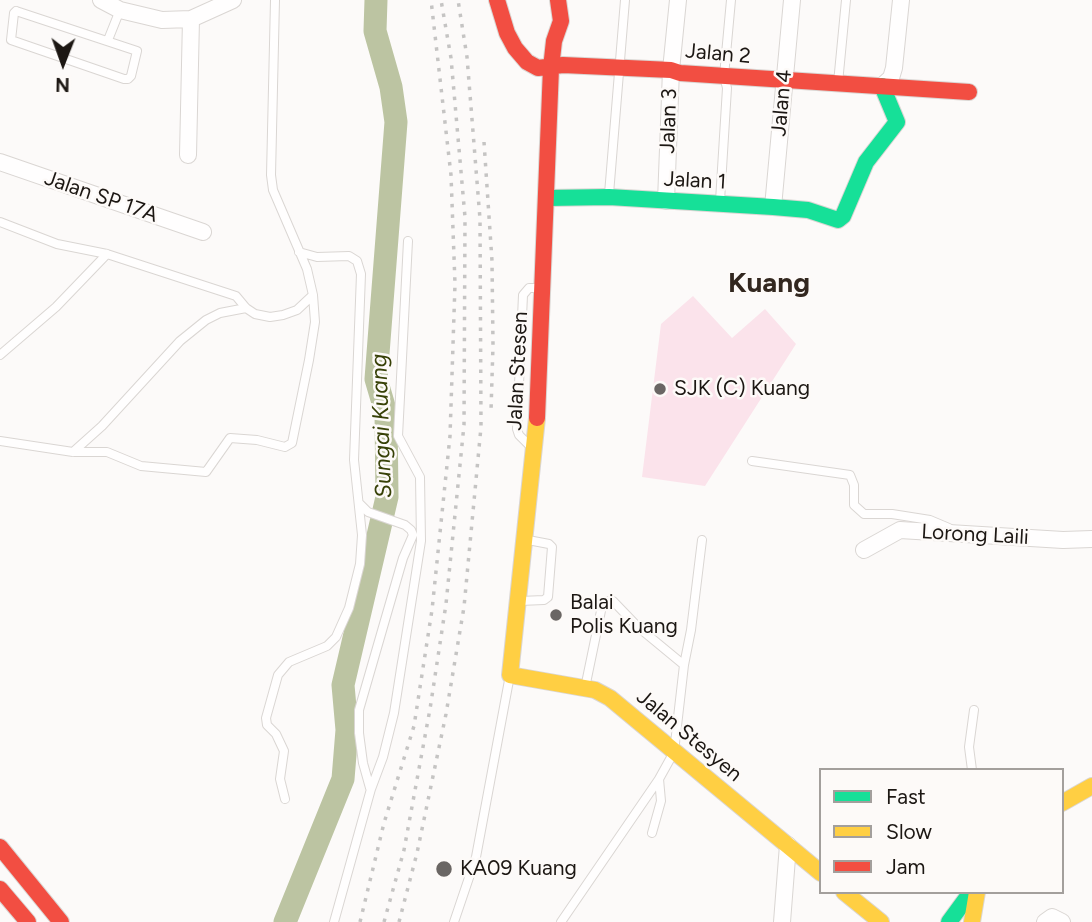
<!DOCTYPE html>
<html>
<head>
<meta charset="utf-8">
<style>
	body { margin:0 }
	#map { position:relative; width:1092px; height:922px; overflow:hidden; background:#fcfaf9; font-family:Figtree,sans-serif }
	canvas { display:block }
	.legend { position:absolute; left:819px; top:768px; width:245px; height:126px; box-sizing:border-box; background:#fdfaf8; border:2px solid #a39f9c; margin:0; padding:9px 12px; list-style:none; font-size:21px; color:#1c1713 }
	.legend li { display:flex; align-items:center; gap:14px; height:35px }
	.legend b { width:35px; border:2px solid #a39f9c }
	.north { position:absolute; left:28px; top:28px; width:70px; height:70px; -webkit-text-stroke:5px #fdfaf8; paint-order:stroke; rotate:181deg; font-size:19px; font-weight:700; line-height:28px; text-align:center; color:#1c1713 }
	.north::after { content:''; display:block; margin:auto; width:24px; height:32px; background:#1c1713; clip-path:polygon(50% 0,100% 100%,50% 72%,0 100%) }
</style>
</head>
<body>
<div id="map">
<canvas width="1092" height="922"></canvas>
<ul class="legend">
<li><b style="height:9px;background:#16e098"></b>Fast</li>
<li><b style="height:9px;background:#ffcf43"></b>Slow</li>
<li><b style="height:9px;background:#f24e42"></b>Jam</li>
</ul>
<div class="north">N</div>
</div>
<script>
const ctx = document.querySelector('canvas').getContext('2d');
ctx.lineJoin = 'round';
function fill(path, color) { ctx.fillStyle = color; ctx.fill(path, 'evenodd'); }
const shape = rows => new Path2D(rows.map(r => 'M' + r).join(''));
function strokePath(path, color, width, dash) { ctx.strokeStyle = color; ctx.lineWidth = width; ctx.lineCap = dash ? 'butt' : 'round'; ctx.setLineDash(dash || []); ctx.stroke(path); }
function label(font, color, halo, rows, align = 'center') {
  ctx.font = font + ' Figtree,sans-serif'; ctx.lineWidth = 5; ctx.setLineDash([]); ctx.textBaseline = 'middle'; ctx.strokeStyle = halo; ctx.fillStyle = color; for (const [text, x, y, turn = 0] of rows) {
    ctx.save(); ctx.translate(x, y); ctx.rotate((+turn || 0) * Math.PI / 180); ctx.textAlign = isNaN(turn) ? turn : align; if (halo) ctx.strokeText(text, 0, 0); ctx.fillText(text, 0, 0); ctx.restore();
  }
}
const green = shape([
	[693,296,732,338,765,309,796,344,705,486,642,477,661,324]
]);
const river = shape([
	[285,922,343,779,347,730,343,685,387,497,386,413,376,379,396,122,391,87,375,31,376,0]
]);
const lane = shape([
	[16,11,137,51,131,76,128,79,124,79,11,40,14,13,16,11],
	[108,40,120,10],
	[838,83,846,0],
	[609,194,625,0],
	[720,201,727,88,724,76,731,0],
	[0,222,57,244,107,254,236,296,246,308,255,314,270,317,283,315,297,310,313,295,307,269,273,190,271,175,275,0],
	[0,355,56,307,107,254],
	[0,441,73,452,107,452,141,466,206,472,230,438,257,440,285,447,292,443,309,360,315,322,313,295],
	[532,448,519,435,517,429,523,295,529,288,540,288],
	[73,452,102,426,180,341,206,320,220,313,246,308],
	[752,461,850,475,854,485,854,505,864,514,892,514,930,520,949,528],
	[360,504,368,512,405,525,411,530,413,535,403,558,359,710,359,733,363,763,370,788],
	[520,601,544,600,548,597,552,547,549,544,528,540],
	[684,665,691,630,702,540],
	[585,688,602,606,608,601,613,601,638,627,684,665,674,752,659,779,661,801,652,833],
	[972,770,969,747,974,710],
	[285,799,280,779,284,751,276,734,267,725,266,718,278,675,289,662,327,646,336,637,349,608,360,564,362,535,354,460,361,274,357,261,349,256,317,257,299,252],
	[334,922,371,789,383,757,394,713,421,541,420,477,398,436,408,241],
	[454,922,476,857,510,675],
	[561,922,659,779]
]);
const street = shape([
	[101,0,120,10,162,20,191,19,233,0],
	[882,86,891,78,894,68,901,0],
	[188,155,191,19],
	[0,162,203,232],
	[666,201,671,70,678,0],
	[773,207,792,0],
	[864,550,900,530,1063,540,1092,539],
	[782,922,788,845],
	[1045,922,1052,917,1062,922]
]);
const fast = shape([
	[547,198,609,197,773,207,808,210,838,220,843,216,866,162,897,122,882,86],
	[949,922,971,892]
]);
const slow = shape([
	[537,418,510,675,595,690,610,698,821,873],
	[1062,803,1092,786],
	[844,892,881,922],
	[972,922,977,892]
]);
const jam = shape([
	[497,0,507,33,515,48,527,62,538,68,563,65,671,70,680,73,969,92],
	[537,418,551,68,554,41,561,21,558,0],
	[0,847,61,922],
	[0,889,28,922]
]);
const rail = shape([
	[484,142,492,261,493,345,491,411],
	[360,922,384,823,414,726,432,610,450,436,455,284,451,175,431,0],
	[384,922,404,850,430,709,446,604,464,425,465,217,451,58,441,0],
	[399,922,417,853,446,714,464,607,481,427,480,219,467,57,458,0]
]);
const markers = [
	[660,389,7,"#6a6664"],
	[556,615,7,"#6a6664"],
	[444,869,9,"#6a6664"]
];
const streetNames = [
	["Jalan 2",718,54,5],
	["Jalan 4",782,103,-85],
	["Jalan 3",669,121,-88],
	["Jalan 1",695,181,3],
	["Jalan SP 17A",101,197,19],
	["Jalan Stesen",518,371,-87],
	["Lorong Laili",975,535,3],
	["Jalan Stesyen",689,736,40]
];
const poiNames = [
	["SJK (C) Kuang",674,389],
	["Balai",570,603],
	["Polis Kuang",570,627],
	["KA09 Kuang",460,869]
];
const waterNames = [
	["Sungai Kuang",382,426,-92]
];
const districtNames = [
	["Kuang",769,284]
];
fill(green, '#fbe3eb');
strokePath(river, '#bcc4a2', 23);
strokePath(lane, '#dad6d3', 10);
strokePath(street, '#dad6d3', 18);
strokePath(fast, '#dad6d3', 18);
strokePath(slow, '#dad6d3', 18);
strokePath(jam, '#dad6d3', 18);
strokePath(lane, '#fffefe', 8);
strokePath(street, '#fffefe', 16);
strokePath(fast, '#16e098', 16);
strokePath(slow, '#ffcf43', 16);
strokePath(jam, '#f24e42', 16);
strokePath(rail, '#c5c4c3', 3.5, [3.5, 7]);
for (const [x, y, r, color] of markers) { const dot = new Path2D(); dot.arc(x, y, r, 0, 2 * Math.PI); ctx.fillStyle = color; ctx.fill(dot); strokePath(dot, '#fdfaf8', 2.5); }
label('21px', '#1c1713', '#fdfaf8', streetNames);
label('21px', '#1c1713', '#fdfaf8', poiNames, 'left');
label('italic 23px', '#374107', '#fdfaf8', waterNames);
label('bold 28px', '#32271f', '#fdfaf8', districtNames);
</script>
</body>
</html>
